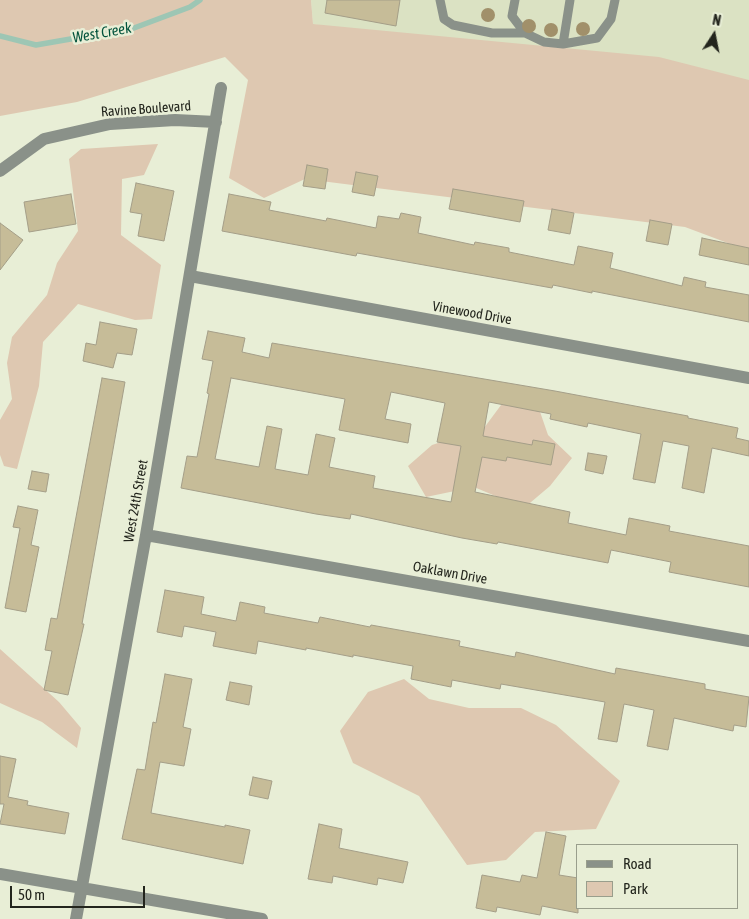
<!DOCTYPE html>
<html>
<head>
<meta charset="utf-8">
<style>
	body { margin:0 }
	#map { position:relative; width:749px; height:919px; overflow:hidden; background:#e8eed6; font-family:"Asap Condensed",sans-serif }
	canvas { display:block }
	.legend { position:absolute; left:576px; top:844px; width:162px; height:65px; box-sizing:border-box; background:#e8eed6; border:1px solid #999e8c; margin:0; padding:6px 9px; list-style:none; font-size:15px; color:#23251d }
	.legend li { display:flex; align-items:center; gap:10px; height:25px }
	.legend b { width:25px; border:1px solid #999e8c }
	.north { position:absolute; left:689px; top:10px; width:50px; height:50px; -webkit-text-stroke:4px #e8eed6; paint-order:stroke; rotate:11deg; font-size:14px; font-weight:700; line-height:20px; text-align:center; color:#23251d }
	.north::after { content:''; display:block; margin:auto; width:18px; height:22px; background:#23251d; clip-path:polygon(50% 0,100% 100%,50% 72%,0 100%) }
	.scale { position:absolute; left:10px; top:886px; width:135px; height:22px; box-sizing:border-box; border:2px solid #23251d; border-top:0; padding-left:6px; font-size:15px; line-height:18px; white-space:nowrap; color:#23251d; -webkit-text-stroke:4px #e8eed6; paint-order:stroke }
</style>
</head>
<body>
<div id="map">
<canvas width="749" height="919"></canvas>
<ul class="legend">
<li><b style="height:6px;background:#8a9189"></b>Road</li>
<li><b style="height:14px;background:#dec8b1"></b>Park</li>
</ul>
<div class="north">N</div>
<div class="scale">50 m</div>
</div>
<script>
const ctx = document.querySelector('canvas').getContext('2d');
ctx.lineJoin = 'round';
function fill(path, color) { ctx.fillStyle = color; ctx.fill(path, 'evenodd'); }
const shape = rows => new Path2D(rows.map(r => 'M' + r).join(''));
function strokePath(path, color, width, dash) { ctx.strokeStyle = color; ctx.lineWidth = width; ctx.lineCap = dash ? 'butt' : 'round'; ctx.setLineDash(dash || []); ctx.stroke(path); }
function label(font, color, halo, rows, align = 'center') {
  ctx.font = font + ' "Asap Condensed",sans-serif'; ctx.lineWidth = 5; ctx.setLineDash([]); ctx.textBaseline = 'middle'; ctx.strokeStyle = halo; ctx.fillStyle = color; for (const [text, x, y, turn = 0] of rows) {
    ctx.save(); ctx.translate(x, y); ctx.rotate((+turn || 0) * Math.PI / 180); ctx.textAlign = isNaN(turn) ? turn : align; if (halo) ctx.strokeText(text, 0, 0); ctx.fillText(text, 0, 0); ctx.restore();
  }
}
const built = shape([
	[311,0,749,0,749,97,313,24]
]);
const green = shape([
	[0,0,311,0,313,24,659,57,749,80,749,251,685,227,305,179,264,198,229,178,248,80,225,57,77,102,0,116],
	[158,144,144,175,122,179,121,235,161,265,152,319,135,320,78,304,43,342,39,386,17,469,4,466,0,455,0,420,12,399,7,363,12,337,47,295,57,263,78,231,69,159,81,149],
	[507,397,537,403,548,435,572,458,550,486,524,508,474,487,426,497,408,466,432,445,484,428],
	[0,649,59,702,81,728,77,748,42,722,0,703],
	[404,679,429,699,469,708,521,708,556,725,620,781,596,829,535,832,506,860,467,865,419,796,353,763,340,731,368,692]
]);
const stream = shape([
	[0,36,36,45,134,28,190,7,200,0]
]);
const building = shape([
	[327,0,400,0,396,26,325,13,327,0],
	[307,165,328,169,325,189,303,186,307,165],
	[356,172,378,176,374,196,352,192,356,172],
	[136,183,174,191,164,241,138,236,142,214,130,212,136,183],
	[453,189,524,201,520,222,449,209,453,189],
	[71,194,76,224,29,232,24,202,71,194],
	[229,194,271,202,269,210,326,221,327,218,376,228,378,216,399,219,401,213,421,217,418,233,474,245,475,242,509,248,509,252,574,265,578,246,613,253,610,268,682,286,684,277,706,282,705,287,749,295,749,322,592,291,592,293,553,285,552,288,357,253,356,256,222,231,229,194],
	[552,209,574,213,570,234,548,230,552,209],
	[650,220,672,224,668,245,646,241,650,220],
	[0,223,23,240,0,270,0,223],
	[702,238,749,248,749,265,699,255,702,238],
	[100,322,137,329,132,355,117,353,113,368,83,361,86,343,96,345,100,322],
	[208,331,245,338,242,352,269,358,272,343,555,391,688,416,688,418,738,428,736,438,749,441,749,456,712,448,704,493,682,488,689,446,663,441,655,483,633,479,641,434,588,423,587,427,550,419,551,414,489,402,483,436,532,445,533,440,555,444,551,465,507,457,506,461,482,457,475,492,570,512,568,523,626,535,629,518,670,526,669,531,749,546,749,587,669,572,671,562,611,550,608,563,498,542,497,544,462,538,351,514,350,519,316,514,181,488,187,456,197,457,209,394,207,393,213,361,202,359,208,331],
	[231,378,345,399,339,430,408,443,411,424,385,419,391,392,445,403,437,442,461,446,451,502,373,488,375,476,329,467,335,438,316,434,308,475,275,469,282,429,267,426,259,467,215,459,231,378],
	[102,378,125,382,82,624,84,624,68,695,44,690,52,651,45,650,51,618,57,619,102,378],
	[588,453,607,456,603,474,585,470,588,453],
	[32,471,49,474,46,492,28,489,32,471],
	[18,506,38,510,31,545,39,547,26,612,5,608,20,528,13,527,18,506],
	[165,590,204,597,201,614,236,621,240,602,265,607,264,613,318,623,320,617,370,627,371,625,460,641,459,646,515,657,516,652,615,674,616,668,705,684,705,689,749,697,746,727,734,725,733,731,674,718,668,750,647,746,654,710,624,704,617,742,598,739,605,702,501,684,500,689,452,680,451,687,411,679,413,666,353,655,353,657,306,648,306,650,258,641,256,654,213,646,216,632,184,626,182,637,157,632,165,590],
	[165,674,192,679,183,727,191,729,184,766,160,762,151,813,225,827,225,825,250,830,243,864,122,839,137,769,145,770,153,722,156,723,165,674],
	[230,682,252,686,249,705,226,700,230,682],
	[0,756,16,759,8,797,28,801,27,805,69,813,65,834,0,824,4,804,0,804,0,756],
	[253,777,272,781,268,799,249,795,253,777],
	[319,824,342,829,339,848,408,862,403,883,378,878,377,885,333,876,332,883,308,879,319,824],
	[546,832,566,836,559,875,578,878,578,913,542,906,540,915,497,907,496,912,476,908,482,875,520,882,522,875,537,878,546,832]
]);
const lane = shape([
	[440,0,444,19,453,25,492,33,525,33],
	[515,0,512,16,525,33,544,42,563,44,597,38,611,19,615,0],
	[563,44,570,0]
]);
const street = shape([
	[0,171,44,139,110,124,175,120,216,122],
	[190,276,749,378],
	[146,535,749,641],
	[0,874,262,919],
	[76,919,146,535,221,88]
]);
const trees = [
	[488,15],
	[529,26],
	[583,29],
	[551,30]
];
const streetNames = [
	["Ravine Boulevard",146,109,-4],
	["Vinewood Drive",472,313,10],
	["West 24th Street",136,501,-80],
	["Oaklawn Drive",450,573,10]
];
const waterNames = [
	["West Creek",102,33,-10]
];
fill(built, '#dbe2c3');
fill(green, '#dec8b1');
strokePath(stream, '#9dc6b4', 5.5);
fill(building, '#c6bc98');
strokePath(building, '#a49e88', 1);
strokePath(lane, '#8a9189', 9);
strokePath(street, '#8a9189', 12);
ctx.fillStyle = '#a1906a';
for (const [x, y] of trees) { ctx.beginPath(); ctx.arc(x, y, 7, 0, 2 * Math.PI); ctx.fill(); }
label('14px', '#23251d', '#e8eed6', streetNames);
label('italic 15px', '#00523b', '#e8eed6', waterNames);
</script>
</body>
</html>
